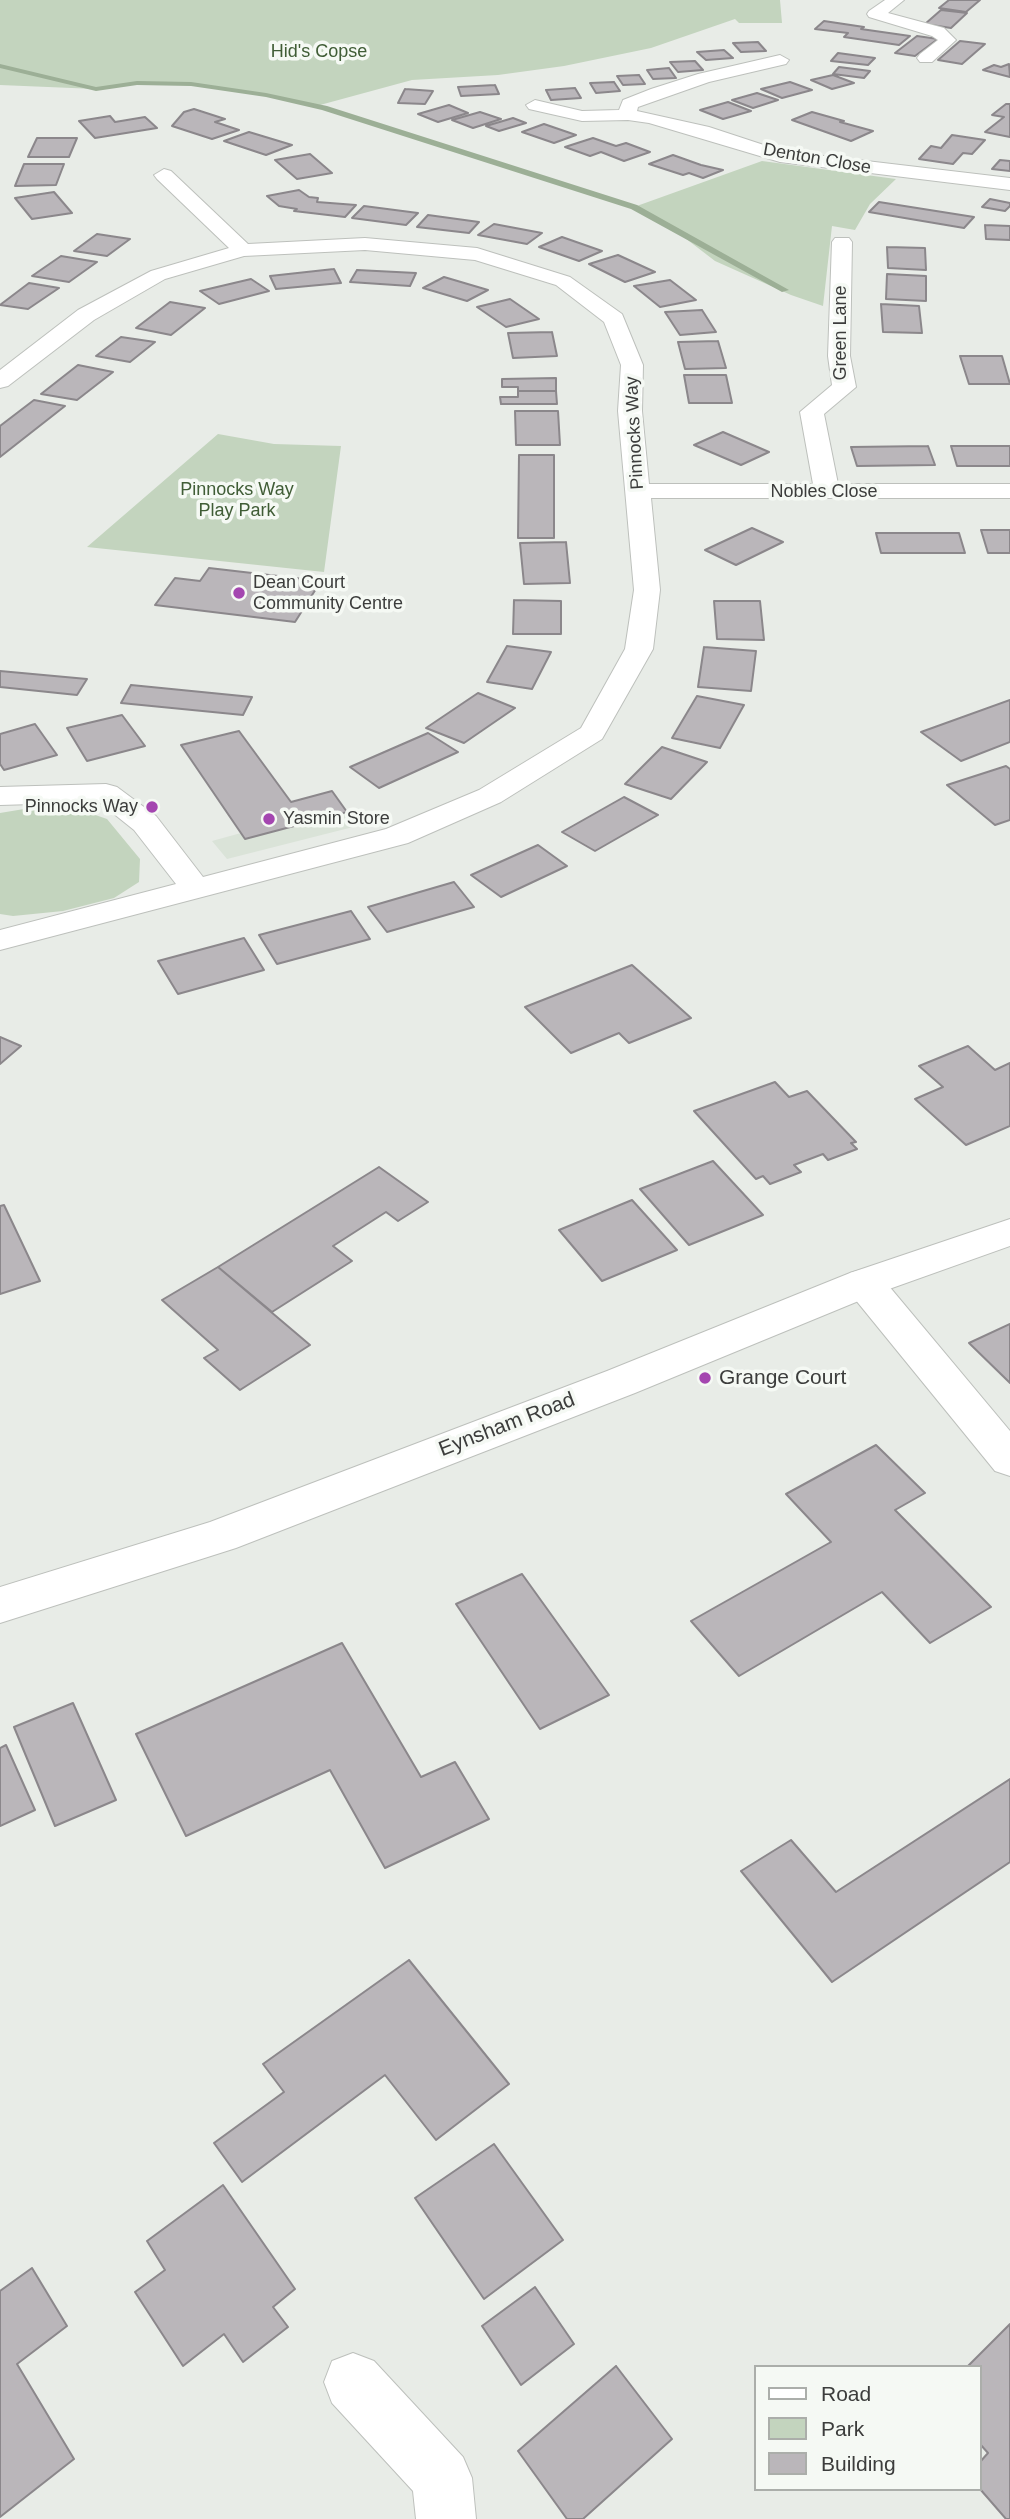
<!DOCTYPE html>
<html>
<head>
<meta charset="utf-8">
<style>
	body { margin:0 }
	#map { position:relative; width:1010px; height:2519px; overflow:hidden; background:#e8ece7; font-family:Arial,sans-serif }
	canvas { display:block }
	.legend { position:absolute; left:754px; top:2365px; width:228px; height:126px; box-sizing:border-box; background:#f5f9f4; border:2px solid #abaeaa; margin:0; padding:9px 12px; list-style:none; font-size:21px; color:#3c3d3c }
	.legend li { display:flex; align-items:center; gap:14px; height:35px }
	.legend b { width:35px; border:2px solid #abaeaa }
</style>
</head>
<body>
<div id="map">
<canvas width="1010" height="2519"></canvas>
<ul class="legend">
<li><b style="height:9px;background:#fff"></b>Road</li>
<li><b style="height:19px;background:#c3d4be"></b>Park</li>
<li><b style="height:19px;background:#bab6ba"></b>Building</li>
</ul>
</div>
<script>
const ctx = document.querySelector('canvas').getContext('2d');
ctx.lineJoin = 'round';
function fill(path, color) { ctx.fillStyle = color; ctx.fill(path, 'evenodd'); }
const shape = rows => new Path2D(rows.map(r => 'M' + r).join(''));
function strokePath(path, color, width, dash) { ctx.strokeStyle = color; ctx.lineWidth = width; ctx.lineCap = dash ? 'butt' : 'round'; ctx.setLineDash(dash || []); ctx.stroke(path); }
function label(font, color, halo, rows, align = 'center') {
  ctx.font = font + ' Arial,sans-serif'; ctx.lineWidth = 7; ctx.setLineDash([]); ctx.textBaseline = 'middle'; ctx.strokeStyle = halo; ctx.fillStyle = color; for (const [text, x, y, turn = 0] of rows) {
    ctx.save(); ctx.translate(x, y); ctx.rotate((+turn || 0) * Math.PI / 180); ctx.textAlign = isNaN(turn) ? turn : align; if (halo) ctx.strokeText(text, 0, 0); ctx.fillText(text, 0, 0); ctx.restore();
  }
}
const built = shape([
	[332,791,357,826,227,859,212,841,241,833]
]);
const green = shape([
	[0,0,780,0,782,23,739,23,735,19,651,48,564,66,498,75,412,80,320,105,191,84,137,83,96,89,0,85],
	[762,161,896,179,870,204,855,230,832,226,823,306,791,295,715,261,672,228,634,207],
	[218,434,274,444,341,446,324,572,87,547],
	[42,806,78,809,107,819,140,859,139,882,114,898,63,911,13,916,0,914,0,813]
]);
const stream = shape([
	[0,64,96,87,137,81,191,82,266,93,327,106,637,205,789,290,782,292,631,209,322,110,266,97,191,86,137,85,96,91,0,68,0,64]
]);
const building = shape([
	[949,0,980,0,966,12,939,8,949,0],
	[941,10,967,13,951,28,925,24,941,10],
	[824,21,864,27,861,29,910,36,899,45,844,37,848,33,815,29,824,21],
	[917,36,938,39,915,56,895,53,917,36],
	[960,41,985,44,962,64,938,60,960,41],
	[758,42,766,51,741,52,733,43,758,42],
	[724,50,733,58,706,60,697,52,724,50],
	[838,53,875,58,868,65,831,61,838,53],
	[695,61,703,70,678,72,670,62,695,61],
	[1009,64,1010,77,983,70,994,65,1001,67,1009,64],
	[839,67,870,71,864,78,833,74,839,67],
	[669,68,676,78,653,79,647,70,669,68],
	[639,75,645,84,623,85,617,76,639,75],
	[833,75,854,83,832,89,811,80,833,75],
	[614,82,620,91,596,93,590,83,614,82],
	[790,82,812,90,782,98,761,89,790,82],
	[495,85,499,94,461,96,458,87,495,85],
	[575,88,581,98,551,100,546,90,575,88],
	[405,89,433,91,425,104,398,103,405,89],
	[757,93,778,100,753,108,732,100,757,93],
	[728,102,751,111,723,119,700,110,728,102],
	[1006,104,1010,104,1010,137,985,132,1004,117,992,115,1006,104],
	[449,105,468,113,438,122,418,114,449,105],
	[194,109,225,119,215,122,239,130,212,139,172,126,184,112,194,109],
	[480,112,501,119,473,128,452,120,480,112],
	[812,112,844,121,840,122,873,131,851,141,792,120,812,112],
	[110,116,115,122,145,117,157,128,95,138,79,121,110,116],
	[513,118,526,123,499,131,486,126,513,118],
	[544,124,576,135,554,143,522,132,544,124],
	[249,132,292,145,266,155,224,141,249,132],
	[952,135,985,140,972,154,963,153,953,164,919,159,931,146,941,148,952,135],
	[37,138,77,138,69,157,28,157,37,138],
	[593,138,616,146,626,143,650,152,624,161,601,152,590,156,565,147,593,138],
	[310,154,332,173,297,179,275,160,310,154],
	[673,155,701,165,723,170,703,178,689,173,683,175,649,164,673,155],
	[1000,160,1010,161,1010,171,992,169,1000,160],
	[24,164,64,164,56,185,15,186,24,164],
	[299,190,309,197,318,198,317,202,356,205,345,217,294,211,297,209,279,206,267,196,299,190],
	[54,192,72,213,32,219,15,198,54,192],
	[990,199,1010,203,1010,206,1005,211,982,207,990,199],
	[879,202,974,217,964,228,869,212,879,202],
	[364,206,418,213,406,225,352,218,364,206],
	[428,215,479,222,469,233,417,227,428,215],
	[494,224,542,233,527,244,478,235,494,224],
	[985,225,1010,226,1010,240,986,239,985,225],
	[97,234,130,239,107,256,74,251,97,234],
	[562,237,602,251,579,261,539,247,562,237],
	[887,247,925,248,926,270,888,268,887,247],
	[618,255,655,272,625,282,589,264,618,255],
	[61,256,97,262,69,282,32,276,61,256],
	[334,269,341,283,276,289,270,276,334,269],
	[357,270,416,273,410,286,350,282,357,270],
	[887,274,926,276,926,301,886,299,887,274],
	[444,277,488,290,467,301,423,288,444,277],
	[251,279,269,291,219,304,200,291,251,279],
	[670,280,696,300,660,307,634,286,670,280],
	[29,283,59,288,28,309,0,305,29,283],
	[510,299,539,319,506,327,477,307,510,299],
	[170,302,205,308,171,335,136,328,170,302],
	[881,304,919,306,922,333,883,332,881,304],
	[702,310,716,332,680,335,665,312,702,310],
	[552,332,557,356,513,358,508,333,552,332],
	[121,337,155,342,130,362,96,356,121,337],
	[718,341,726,368,685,369,678,342,718,341],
	[960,356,1002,356,1010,384,969,384,960,356],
	[78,365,113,372,77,400,41,394,78,365],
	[684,375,726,375,732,403,689,403,684,375],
	[556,378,556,391,518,391,518,387,502,387,502,379,556,378],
	[518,391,556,391,557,404,501,404,500,397,518,397,518,391],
	[34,400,65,406,0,457,0,426,34,400],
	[515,411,558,411,560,445,516,445,515,411],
	[723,432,769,452,741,465,694,445,723,432],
	[928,446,935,465,857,466,851,447,928,446],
	[951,446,1010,446,1010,466,957,466,951,446],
	[519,455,554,455,554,538,518,538,519,455],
	[752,528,783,542,736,565,705,550,752,528],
	[981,530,1010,530,1010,553,988,553,981,530],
	[876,533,959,533,965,553,881,553,876,533],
	[566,542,570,583,524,584,520,543,566,542],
	[209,568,321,581,295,622,155,605,175,578,200,581,209,568],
	[514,600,561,601,561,634,513,634,514,600],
	[714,601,760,601,764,640,717,639,714,601],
	[507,646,551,652,532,689,487,682,507,646],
	[704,647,756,651,751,691,698,687,704,647],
	[0,671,87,679,77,695,0,687,0,671],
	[131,685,252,697,243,715,121,703,131,685],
	[478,693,515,708,464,743,426,728,478,693],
	[697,696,744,705,720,748,672,738,697,696],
	[1010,700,1010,742,961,761,921,732,1010,700],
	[122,715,145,746,87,761,67,728,122,715],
	[35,724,57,755,4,770,0,764,0,734,35,724],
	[239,731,291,802,332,791,347,812,245,839,181,745,239,731],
	[428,733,458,752,379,788,350,767,428,733],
	[662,747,707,762,671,799,625,784,662,747],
	[1006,766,1010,769,1010,820,995,825,947,785,1006,766],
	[624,797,658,815,595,851,562,832,624,797],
	[538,845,567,866,501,897,471,875,538,845],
	[454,882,474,907,387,932,368,907,454,882],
	[351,911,370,939,277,964,259,935,351,911],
	[244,938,264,970,178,994,158,961,244,938],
	[632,965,691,1018,629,1043,619,1033,571,1053,525,1007,632,965],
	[0,1037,21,1046,0,1064,0,1037],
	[968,1046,995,1070,1010,1063,1010,1126,966,1145,915,1099,943,1087,919,1066,968,1046],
	[775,1082,789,1097,807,1091,856,1142,851,1143,857,1149,828,1160,823,1154,794,1165,801,1172,770,1184,763,1176,756,1179,694,1111,775,1082],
	[713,1161,763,1215,689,1245,640,1189,713,1161],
	[379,1167,428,1202,398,1221,386,1212,333,1246,352,1261,272,1312,218,1267,379,1167],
	[632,1200,677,1250,602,1281,559,1230,632,1200],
	[4,1205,40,1281,0,1294,0,1206,4,1205],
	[218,1267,310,1345,240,1390,204,1358,218,1350,162,1300,218,1267],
	[1010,1324,1010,1383,969,1343,1010,1324],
	[876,1445,925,1493,895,1510,991,1607,930,1643,882,1592,739,1676,691,1621,831,1542,786,1494,876,1445],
	[522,1574,609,1695,540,1729,456,1604,522,1574],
	[342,1643,421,1777,455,1762,489,1819,385,1868,330,1770,186,1836,136,1734,342,1643],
	[73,1703,116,1800,55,1826,14,1727,73,1703],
	[6,1745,35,1810,0,1826,0,1748,6,1745],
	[1010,1779,1010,1862,832,1982,741,1871,791,1840,836,1892,1010,1779],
	[409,1960,509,2084,436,2140,385,2075,242,2182,214,2143,284,2092,263,2064,409,1960],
	[494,2144,563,2240,484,2299,415,2198,494,2144],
	[223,2185,295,2289,273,2307,288,2327,243,2362,224,2334,183,2366,135,2292,165,2270,147,2241,223,2185],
	[32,2268,67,2326,17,2364,74,2459,0,2517,0,2291,32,2268],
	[535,2287,574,2344,521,2385,482,2326,535,2287],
	[1010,2324,1010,2519,1006,2519,980,2489,980,2462,988,2453,980,2444,980,2367,967,2367,1010,2324],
	[616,2366,672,2439,583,2519,567,2519,518,2451,616,2366]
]);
const street = shape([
	[885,0,904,0,888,13,944,28,956,40,932,62,920,62,917,58,920,54,938,40,932,36,869,17,867,14,869,11,885,0],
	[780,55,789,60,786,64,709,82,638,107,637,111,709,127,782,151,1010,178,1010,190,780,162,649,123,628,120,582,121,529,109,526,105,535,100,582,111,619,110,623,100,651,89,698,74,780,55],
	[164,169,171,171,248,244,365,238,477,248,570,277,622,314,643,365,642,411,649,484,813,484,800,412,832,385,828,356,832,242,835,238,849,238,852,242,850,356,856,387,824,414,838,484,1010,484,1010,498,651,498,660,590,653,649,602,739,501,802,408,843,0,950,0,930,176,884,134,830,99,802,0,805,0,787,106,784,117,787,156,816,203,877,386,829,479,790,581,728,625,649,634,590,618,411,621,365,604,322,556,285,475,260,365,250,244,256,165,279,94,320,8,386,0,388,0,370,78,310,151,271,229,248,157,179,154,175,164,169],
	[864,1269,878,1273,1010,1431,1010,1476,995,1471,850,1293,845,1283,850,1273,864,1269],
	[353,2353,374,2361,463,2457,472,2478,476,2519,416,2519,413,2491,332,2403,324,2382,332,2361,353,2353]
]);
const secondary = shape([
	[1010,1219,1010,1246,878,1293,635,1393,236,1548,0,1623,0,1587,210,1522,607,1371,850,1273,1010,1219]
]);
const markers = [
	[239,593,7,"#a446b0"],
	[152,807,7,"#a446b0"],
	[269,819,7,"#a446b0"],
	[705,1378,7,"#a446b0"]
];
const farParknames = [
	["Hid's Copse",319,52],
	["Pinnocks Way",237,490],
	["Play Park",237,511]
];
const farStreetnames = [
	["Denton Close",817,159,10],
	["Green Lane",841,333,-90],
	["Pinnocks Way",635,433,-93],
	["Nobles Close",824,492]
];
const farPoinames = [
	["Dean Court",253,583],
	["Community Centre",253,604],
	["Pinnocks Way",138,807,"right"],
	["Yasmin Store",283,819]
];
const poiNames = [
	["Grange Court",719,1378]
];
const streetNames = [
	["Eynsham Road",507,1425,-21]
];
fill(built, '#dae3d8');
fill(green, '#c3d4be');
fill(stream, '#9caf96');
fill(building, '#bab6ba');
strokePath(building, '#8b878b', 2);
strokePath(street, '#bdc0bc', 2);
strokePath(secondary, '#bdc0bc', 2);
fill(street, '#fff');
fill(secondary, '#fff');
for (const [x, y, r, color] of markers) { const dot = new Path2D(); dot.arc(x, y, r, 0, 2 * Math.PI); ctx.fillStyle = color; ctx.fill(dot); strokePath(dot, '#f5f9f4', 2.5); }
label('18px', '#405d36', '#f5f9f4', farParknames);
label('18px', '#3c3d3c', '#f5f9f4', farStreetnames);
label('18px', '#3c3d3c', '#f5f9f4', farPoinames, 'left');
label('21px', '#3c3d3c', '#f5f9f4', poiNames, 'left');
label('21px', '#3c3d3c', '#f5f9f4', streetNames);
</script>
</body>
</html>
